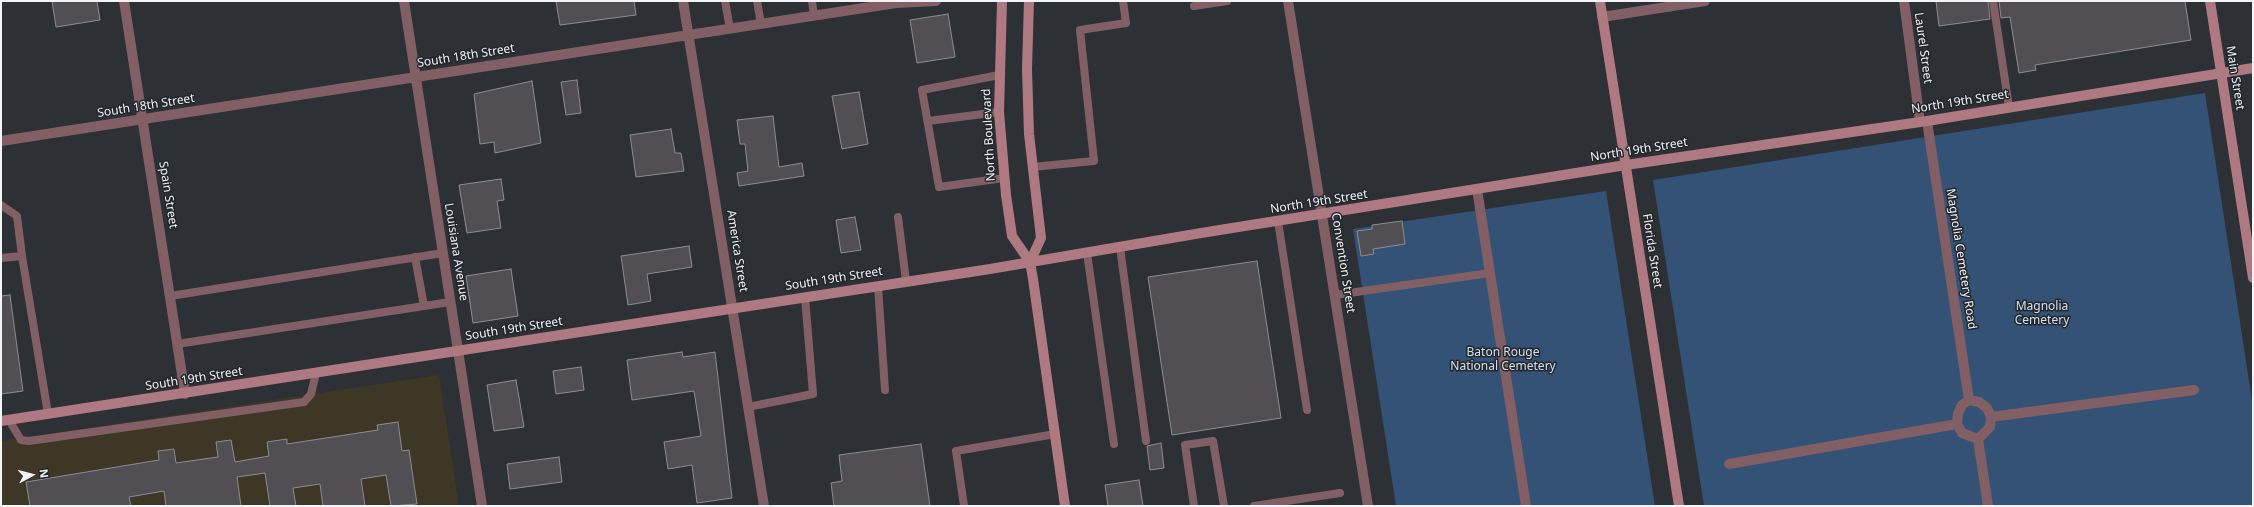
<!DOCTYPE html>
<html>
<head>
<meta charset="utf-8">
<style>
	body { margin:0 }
	#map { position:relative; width:2254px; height:507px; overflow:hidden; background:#2d3135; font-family:"Noto Sans",sans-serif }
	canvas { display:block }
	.frame { position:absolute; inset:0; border:2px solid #f2f4f7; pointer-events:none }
	.north { position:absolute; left:12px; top:455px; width:40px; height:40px; -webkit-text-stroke:3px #23272b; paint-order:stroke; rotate:83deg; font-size:11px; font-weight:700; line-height:16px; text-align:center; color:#f2f4f7 }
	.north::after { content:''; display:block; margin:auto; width:14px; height:18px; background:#f2f4f7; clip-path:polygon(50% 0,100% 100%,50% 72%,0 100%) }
</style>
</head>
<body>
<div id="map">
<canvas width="2254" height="507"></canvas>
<div class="frame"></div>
<div class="north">N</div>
</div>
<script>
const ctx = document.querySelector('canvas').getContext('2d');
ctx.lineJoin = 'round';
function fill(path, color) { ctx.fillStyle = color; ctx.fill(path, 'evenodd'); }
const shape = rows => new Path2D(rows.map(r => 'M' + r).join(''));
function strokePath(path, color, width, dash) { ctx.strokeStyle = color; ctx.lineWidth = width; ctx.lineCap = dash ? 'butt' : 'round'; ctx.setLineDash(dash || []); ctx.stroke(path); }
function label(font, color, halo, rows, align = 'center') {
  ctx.font = font + ' "Noto Sans",sans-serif'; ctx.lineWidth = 3; ctx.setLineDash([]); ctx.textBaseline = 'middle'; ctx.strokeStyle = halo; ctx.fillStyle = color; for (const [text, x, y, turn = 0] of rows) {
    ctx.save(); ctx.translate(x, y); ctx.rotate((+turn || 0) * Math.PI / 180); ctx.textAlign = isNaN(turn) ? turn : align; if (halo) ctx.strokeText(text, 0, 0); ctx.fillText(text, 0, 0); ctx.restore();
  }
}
const education = shape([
	[439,375,459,506,1,506,1,441]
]);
const green = shape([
	[2205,93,2253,407,2253,506,1704,506,1653,180],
	[1606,191,1655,506,1396,506,1353,229]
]);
const building = shape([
	[52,1,97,1,100,20,56,27,52,1],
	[556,1,634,1,636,15,560,25,556,1],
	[1936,1,1988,1,1990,19,1939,26,1936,1],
	[1999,1,2185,1,2191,40,2035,65,2036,70,2019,73,2010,17,2001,18,1999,1],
	[948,14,955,57,917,63,910,20,948,14],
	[577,80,581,113,566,115,561,82,577,80],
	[532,81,541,143,495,153,494,142,480,144,474,94,532,81],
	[859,92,868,144,842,149,832,96,859,92],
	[773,116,779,167,802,163,804,176,739,186,737,173,748,171,745,144,740,144,737,120,773,116],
	[671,129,675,153,681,153,684,171,636,177,630,135,671,129],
	[501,179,504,200,497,201,501,228,467,233,459,185,501,179],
	[855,217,861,250,841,253,836,220,855,217],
	[1402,221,1405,244,1373,249,1374,254,1361,256,1357,231,1372,229,1372,225,1402,221],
	[689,246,692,267,647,274,651,301,628,305,621,256,689,246],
	[1257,261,1281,418,1172,435,1148,277,1257,261],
	[511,269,518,316,473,323,466,276,511,269],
	[10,295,23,391,1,394,1,296,10,295],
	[682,352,683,357,715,352,732,498,697,503,692,465,668,469,664,442,701,436,694,391,632,400,627,360,682,352],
	[581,367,584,390,556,394,553,371,581,367],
	[516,380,524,427,494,431,487,385,516,380],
	[398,422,402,451,409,450,417,504,391,506,386,475,361,479,365,506,323,506,320,484,293,488,296,506,270,506,265,473,237,477,241,506,166,506,164,491,129,497,131,506,30,506,26,482,159,460,158,451,174,449,176,463,218,457,216,442,231,440,235,462,269,456,267,442,287,439,287,444,378,430,377,425,398,422],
	[1161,443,1164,468,1150,470,1147,446,1161,443],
	[921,444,930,506,834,506,831,483,842,481,839,455,921,444],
	[559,457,562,482,510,489,507,464,559,457],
	[1139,480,1143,506,1108,506,1105,485,1139,480]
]);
const lane = shape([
	[725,1,730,29],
	[757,1,761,24],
	[812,1,814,16],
	[1993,1,2009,107],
	[1194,6,1227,1],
	[999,75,922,90,939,187,1004,178],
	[928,121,999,112],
	[1032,167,1094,161,1080,30,1126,23,1123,1],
	[1,205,17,216,22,256,1,258],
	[898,217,906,281],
	[1278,221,1307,410],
	[1120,247,1146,441],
	[1087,253,1114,444],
	[22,256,48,414],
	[415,257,424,306],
	[878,286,885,390],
	[1335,295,1490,273],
	[170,296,443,253],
	[177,344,450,302],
	[748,407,813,394,805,297],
	[9,420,21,440,29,441,304,402,311,394,316,373],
	[964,506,956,451,1055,434],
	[1194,506,1185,445,1213,441,1224,506],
	[1254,506,1340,493]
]);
const street = shape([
	[124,1,185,394],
	[404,1,482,506],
	[683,1,764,506],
	[1288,1,1368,506],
	[1904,1,1920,122],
	[1602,17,1705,1],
	[1927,121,1969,400,1962,405,1958,414,1957,424,1962,433,1978,439,1990,427,1991,417,1987,408,1979,402,1969,400],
	[1,141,896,3,936,1],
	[1477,189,1526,506],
	[1991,417,2194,390],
	[1978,439,1988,506],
	[1729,464,1957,424]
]);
const secondary = shape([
	[1002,1,999,112,1006,195,1012,236,1030,262,1033,279,1065,506],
	[1029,1,1027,69,1029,134,1041,238,1030,262],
	[1600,1,1679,506],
	[2210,1,2253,278],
	[1,421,990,269,1201,233,1626,165,1927,121,2253,68]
]);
const streetNames = [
	["Laurel Street",1923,48,82],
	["South 18th Street",466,56,-9],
	["Main Street",2235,78,81],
	["North 19th Street",1960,102,-9],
	["South 18th Street",146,106,-9],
	["North Boulevard",989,135,-93],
	["North 19th Street",1639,150,-9],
	["Spain Street",168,195,81],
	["North 19th Street",1319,202,-9],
	["America Street",737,251,81],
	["Florida Street",1652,251,81],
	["Louisiana Avenue",456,252,81],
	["Magnolia Cemetery Road",1961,259,81],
	["Convention Street",1343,263,81],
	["South 19th Street",834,279,-9],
	["South 19th Street",514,329,-9],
	["South 19th Street",194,379,-9]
];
const parkNames = [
	["Magnolia",2042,307],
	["Cemetery",2042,321],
	["Baton Rouge",1503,353],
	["National Cemetery",1503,367]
];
fill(education, '#3e3726');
fill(green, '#345275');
fill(building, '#514e54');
strokePath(building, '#8e8c92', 1);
strokePath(lane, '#825f64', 8);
strokePath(street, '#825f64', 10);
strokePath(secondary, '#af7981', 10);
label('12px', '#f2f4f7', '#23272b', streetNames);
label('12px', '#d3e0f1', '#23272b', parkNames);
</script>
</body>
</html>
